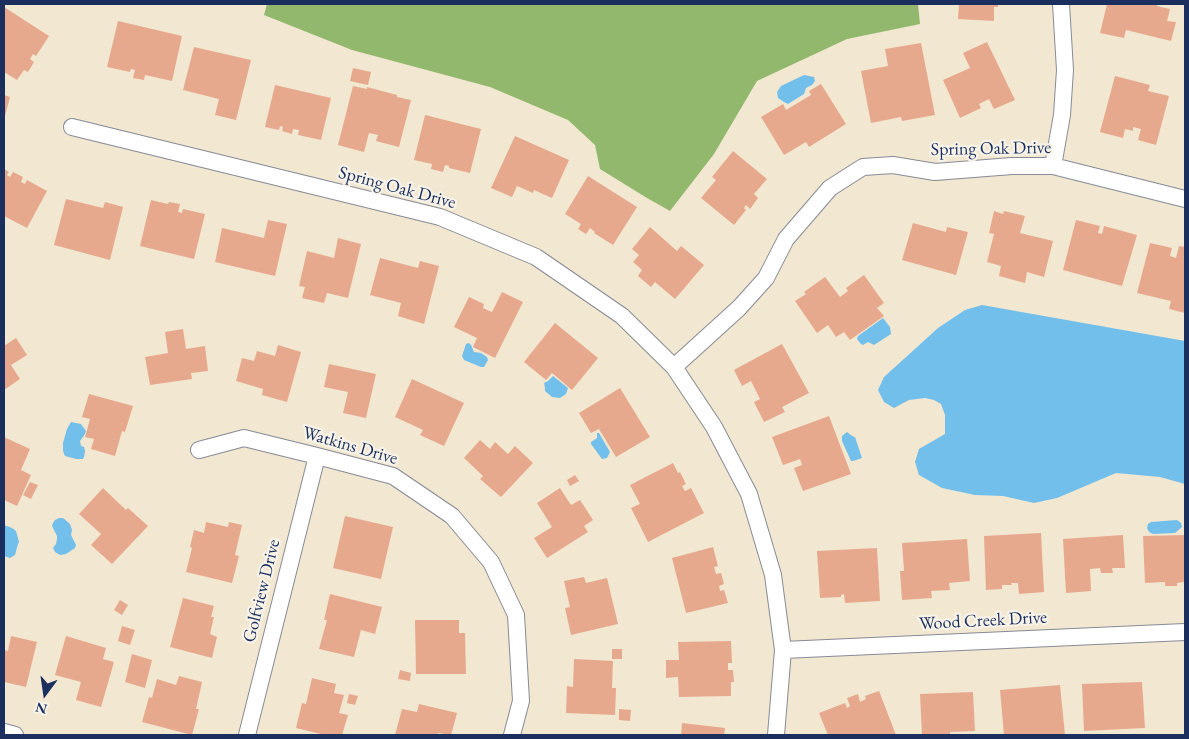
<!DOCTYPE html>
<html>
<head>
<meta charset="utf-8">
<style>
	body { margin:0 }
	#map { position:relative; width:1189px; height:739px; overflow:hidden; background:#f2e7d0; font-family:"EB Garamond",serif }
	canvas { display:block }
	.frame { position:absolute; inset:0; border:5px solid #1b2f5e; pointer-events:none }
	.north { position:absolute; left:20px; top:669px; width:50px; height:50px; -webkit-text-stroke:4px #f7f3e8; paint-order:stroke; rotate:194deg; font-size:14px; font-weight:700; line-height:20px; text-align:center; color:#1b2f5e }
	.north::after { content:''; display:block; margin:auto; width:18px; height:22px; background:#1b2f5e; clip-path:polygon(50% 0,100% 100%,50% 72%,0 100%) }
</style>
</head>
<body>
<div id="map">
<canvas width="1189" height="739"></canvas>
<div class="frame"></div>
<div class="north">N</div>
</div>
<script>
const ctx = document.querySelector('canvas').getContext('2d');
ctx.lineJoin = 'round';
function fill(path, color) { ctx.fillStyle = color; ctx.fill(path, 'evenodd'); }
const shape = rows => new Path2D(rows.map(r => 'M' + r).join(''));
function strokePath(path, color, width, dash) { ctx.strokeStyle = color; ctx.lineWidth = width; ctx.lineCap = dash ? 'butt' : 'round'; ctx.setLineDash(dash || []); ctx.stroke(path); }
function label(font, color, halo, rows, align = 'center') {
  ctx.font = font + ' "EB Garamond",serif'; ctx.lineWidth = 4.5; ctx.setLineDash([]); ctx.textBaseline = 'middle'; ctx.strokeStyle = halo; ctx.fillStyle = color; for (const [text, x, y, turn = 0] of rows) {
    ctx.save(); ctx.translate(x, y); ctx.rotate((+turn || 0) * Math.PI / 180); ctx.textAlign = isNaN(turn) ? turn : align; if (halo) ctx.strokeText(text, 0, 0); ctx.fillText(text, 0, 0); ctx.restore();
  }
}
const forest = shape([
	[267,4,918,4,920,24,847,39,757,81,714,154,670,211,647,198,600,169,595,145,568,120,490,87,352,50,264,15]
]);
const water = shape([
	[804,75,814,77,815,81,812,85,806,88,804,94,788,104,784,102,778,98,777,92,781,86],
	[982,305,1185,341,1185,484,1160,477,1116,473,1057,498,1034,503,1003,496,975,495,942,488,919,475,915,462,919,449,945,434,945,415,941,404,934,400,925,398,909,400,894,408,884,402,878,390,884,377,938,328,965,310],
	[883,318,890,327,891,334,874,345,868,342,863,345,861,344,857,339,858,336],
	[469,343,471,345,474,352,481,353,487,357,488,360,484,367,481,367,464,360,462,356,466,344],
	[553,376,568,388,566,394,560,398,552,397,545,391,545,388,544,383,548,381],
	[71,422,81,424,86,431,85,434,80,441,81,446,84,447,85,451,84,457,83,459,76,459,65,456,63,451,63,443,67,429],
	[847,432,852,436,855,437,862,458,853,461,851,461,842,441,842,436],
	[597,433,599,433,610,452,607,458,602,459,591,444,591,442,597,438],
	[59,518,63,518,70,524,72,530,71,535,76,545,75,548,66,554,60,555,55,552,53,548,56,544,57,539,57,536,52,526,53,523,55,520],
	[1177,520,1181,523,1182,527,1175,533,1153,534,1149,532,1147,528,1148,524,1151,522],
	[4,525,12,528,16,531,19,542,18,544,15,555,10,558,4,556]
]);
const building = shape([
	[959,4,998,4,998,7,994,7,994,21,958,19],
	[1107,4,1158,4,1157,6,1170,9,1167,21,1176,22,1171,41,1126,30,1124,38,1100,33],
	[4,7,49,36,36,56,33,54,30,59,34,62,28,72,24,70,17,80,4,72],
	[118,21,182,36,172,81,145,75,144,80,133,78,135,70,131,69,130,72,107,67],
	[987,42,1015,100,994,109,989,99,979,104,981,108,960,118,943,80,970,68,963,53],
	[921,43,935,115,902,121,901,117,871,123,861,71,888,66,885,49],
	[194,47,251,60,236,120,215,115,219,99,183,90],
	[353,68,371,72,368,85,350,81],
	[1115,76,1150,85,1148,91,1169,96,1156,145,1138,140,1141,129,1133,127,1133,131,1125,129,1123,138,1100,132],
	[821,84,846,124,809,147,806,142,784,155,761,117,783,104,786,110,811,95,809,91],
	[275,85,331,98,321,140,298,135,299,130,293,129,292,134,282,131,283,127,280,126,279,130,265,127],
	[353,86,367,89,367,87,397,95,397,97,411,100,399,147,376,141,378,135,369,133,364,152,338,145],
	[4,95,10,97,4,120],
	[425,115,481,129,470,173,449,168,449,166,445,165,443,172,431,169,432,164,414,160],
	[515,136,569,160,552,198,534,190,533,193,517,186,512,197,491,188],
	[733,151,767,179,754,194,758,198,750,209,746,205,744,208,746,210,734,225,701,198,716,180,712,177],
	[4,169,9,172,7,175,10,177,13,172,23,177,21,182,25,184,27,180,47,191,27,228,4,216],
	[588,176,637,207,613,245,594,233,595,232,590,228,586,234,578,229,581,224,565,214],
	[66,199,103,208,105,202,123,207,110,260,54,245],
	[151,200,168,204,169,202,180,204,178,212,182,213,183,209,205,214,194,259,140,246],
	[994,211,1003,214,1004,211,1025,216,1020,233,1053,241,1044,277,1027,272,1025,283,999,276,1001,266,987,262,994,234,989,233],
	[268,220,287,224,275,276,215,262,222,228,264,238],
	[1076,220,1100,226,1098,233,1102,234,1104,226,1137,235,1122,286,1063,270],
	[913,223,946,232,947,227,968,232,956,275,902,260],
	[650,227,677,251,681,246,704,265,675,299,655,282,651,287,638,276,642,270,633,262,639,255,632,249],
	[338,238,361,244,348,298,327,293,324,303,302,298,305,287,299,286,307,251,334,258],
	[1150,243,1172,248,1170,256,1176,258,1179,246,1185,247,1185,313,1169,309,1171,301,1137,293],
	[380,258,418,268,420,261,439,266,424,324,398,316,401,303,370,295],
	[864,275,884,303,877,308,884,316,850,340,844,332,836,337,828,325,817,333,795,301,806,294,804,292,825,277,840,297,848,291,846,288],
	[502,292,523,302,495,358,473,347,477,338,454,327,469,297,484,304,483,308,492,312],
	[555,323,598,358,572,390,552,373,546,380,524,362],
	[183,329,186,349,205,346,208,371,191,373,192,379,150,385,145,357,168,353,165,332],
	[16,338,27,355,11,365,20,379,4,390,4,346],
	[782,344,809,393,782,407,785,412,764,422,754,402,760,399,751,381,742,386,734,370],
	[278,345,301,352,287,402,262,395,263,389,236,381,242,358,254,361,257,351,275,356],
	[329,364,376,374,366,418,343,413,348,392,324,387],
	[412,379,464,403,444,446,420,435,423,430,395,417],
	[620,388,650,437,616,457,599,429,591,433,579,413],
	[89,394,133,406,125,432,122,431,115,456,91,449,94,439,85,437,90,419,82,417],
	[829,416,851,474,803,491,794,468,802,465,800,459,783,465,772,437],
	[4,437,30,449,21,470,31,475,17,506,4,500],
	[480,440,490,449,495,442,508,454,515,446,533,463,501,497,480,479,483,476,464,458],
	[673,463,678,473,680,472,686,484,682,486,685,491,691,488,704,513,648,542,631,508,640,504,630,485],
	[575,475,579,481,570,486,567,480],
	[30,482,38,485,31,499,23,495],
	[103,488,126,510,128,508,148,526,112,564,91,545,101,534,79,514],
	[560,488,571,505,580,500,593,520,584,526,588,532,547,558,534,538,552,527,537,503],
	[345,516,393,527,381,579,333,568],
	[206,522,228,527,229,522,242,525,235,555,239,556,232,583,186,572,192,548,190,547,194,530,204,533],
	[1041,533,1044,592,1019,594,1018,583,1011,583,1012,585,1002,585,1002,589,986,590,984,536],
	[1123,535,1125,568,1112,568,1113,573,1101,573,1100,568,1090,569,1091,591,1066,593,1063,539],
	[1185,535,1185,582,1177,583,1177,586,1165,586,1165,582,1145,583,1143,536],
	[967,539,970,581,949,583,950,590,931,591,932,598,902,600,900,571,904,571,902,543],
	[713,547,718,566,714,567,716,574,721,573,724,584,719,586,720,591,724,590,728,603,686,613,672,558],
	[877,548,880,601,845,603,844,594,841,595,841,597,820,598,817,551],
	[584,577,586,583,607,578,618,624,571,635,565,608,570,607,564,581],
	[330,594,382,607,375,634,361,630,354,657,319,649,327,620,324,620],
	[183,598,214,606,211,617,214,617,210,634,217,637,212,658,170,647],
	[120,600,128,605,122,615,114,610],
	[415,620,459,620,459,633,465,633,466,674,416,674],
	[122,626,135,630,130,645,118,641],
	[11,636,37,642,26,687,4,682,4,650,8,651],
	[66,636,106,648,103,659,114,662,101,707,76,700,81,682,55,675],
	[731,641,732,663,728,663,728,670,733,670,734,682,731,682,731,696,679,697,678,677,666,678,666,660,679,660,678,642],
	[612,649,622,649,622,659,612,659],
	[132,654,152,660,145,688,125,682],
	[574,659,613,661,612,688,616,688,615,715,566,713,567,686,573,687],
	[400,670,411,673,410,681,398,679],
	[179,676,202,682,196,709,199,709,192,735,142,722,149,697,152,698,157,679,176,685],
	[312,678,336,684,334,693,344,695,339,713,348,715,342,735,325,735,296,728,302,703,306,704],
	[1142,682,1145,728,1084,731,1082,684],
	[1060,685,1065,735,1004,735,1000,690],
	[879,691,896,735,828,735,819,713,845,703,847,708,850,706,847,698,858,694,860,702,866,699,865,696],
	[973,692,975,731,950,732,950,735,922,735,920,694],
	[349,694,358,696,355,705,347,703],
	[419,704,457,713,451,735,438,733,438,735,395,735,402,709,417,712],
	[619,709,631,710,630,721,619,720],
	[682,723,725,728,724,735,681,735]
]);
const minor = shape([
	[72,127,440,217,536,257,622,316,674,367,714,427,749,494,773,575,783,650,776,735],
	[1053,166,1062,115,1065,70,1061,4],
	[674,367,739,308,766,278,786,239,830,188,863,167,893,165,935,172,1012,166,1053,166,1185,199],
	[199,450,244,438,317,456,393,476,452,516,491,562,516,615,521,701,512,735],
	[783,650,1185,632],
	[4,732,15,735],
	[247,735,317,456]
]);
const streetNames = [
	["Spring Oak Drive",991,149,-1],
	["Spring Oak Drive",397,188,15],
	["Watkins Drive",350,446,16],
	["Golfview Drive",262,591,-76],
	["Wood Creek Drive",983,621,-3]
];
fill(forest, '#92b86e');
fill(water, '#72bfec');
fill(building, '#e7a98e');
strokePath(minor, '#868b97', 18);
strokePath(minor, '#fff', 16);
label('18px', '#1b2f5e', '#f7f3e8', streetNames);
</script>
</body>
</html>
